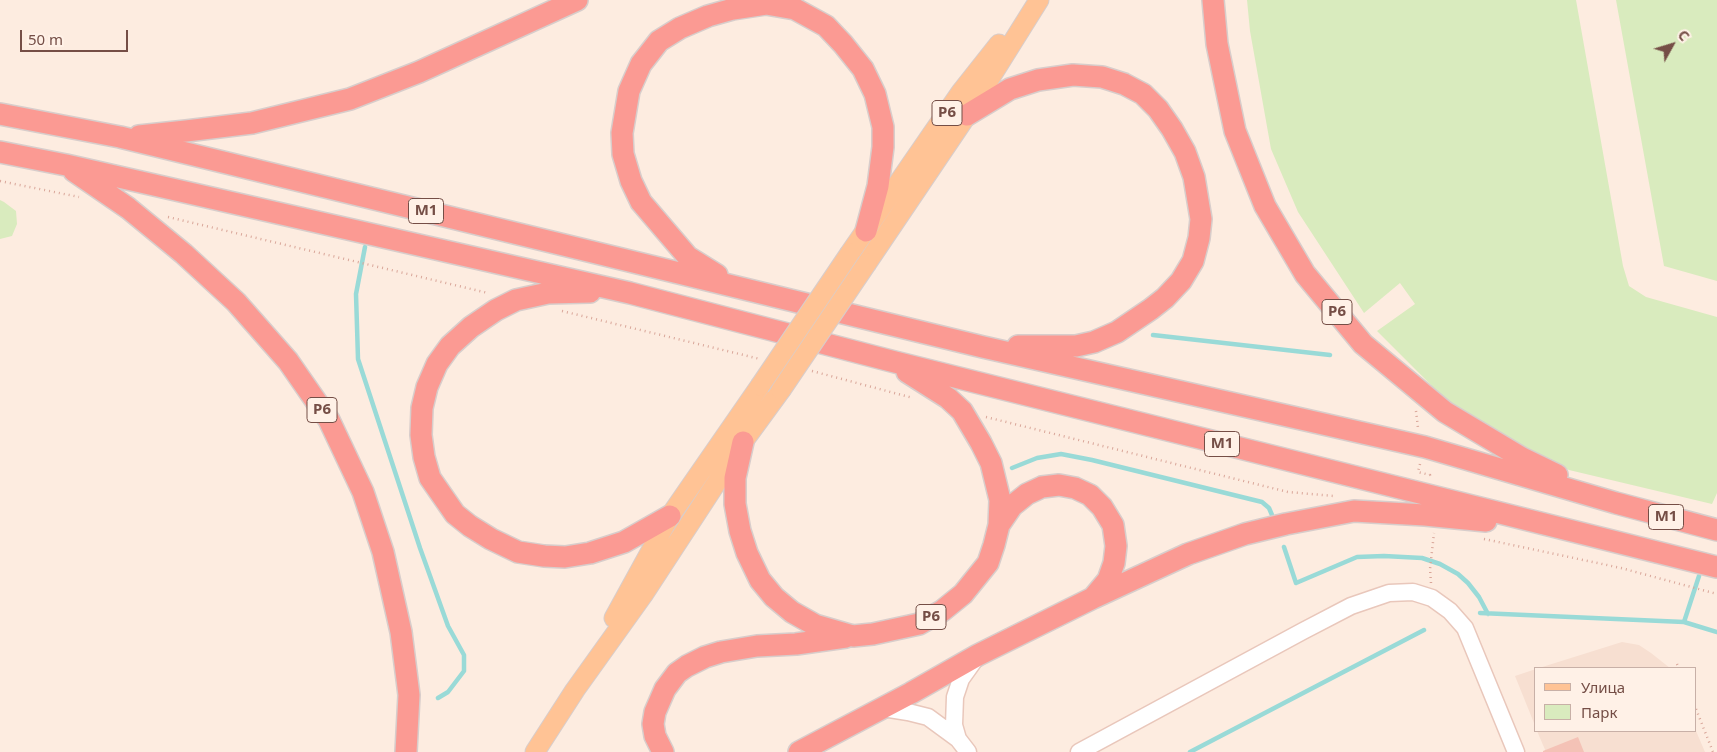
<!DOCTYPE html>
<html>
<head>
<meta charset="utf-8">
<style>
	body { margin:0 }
	#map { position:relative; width:1717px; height:752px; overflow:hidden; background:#fdece0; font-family:"Noto Sans",sans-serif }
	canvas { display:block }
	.legend { position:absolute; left:1534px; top:667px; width:162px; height:65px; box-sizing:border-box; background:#fff1e7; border:1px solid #c8b0a7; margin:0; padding:6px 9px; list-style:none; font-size:15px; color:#754e46 }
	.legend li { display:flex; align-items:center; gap:10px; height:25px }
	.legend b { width:25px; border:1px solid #c8b0a7 }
	.north { position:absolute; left:1647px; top:20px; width:50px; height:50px; -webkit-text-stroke:4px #fff1e7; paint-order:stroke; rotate:51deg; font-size:14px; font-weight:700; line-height:20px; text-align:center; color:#754e46 }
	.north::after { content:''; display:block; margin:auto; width:18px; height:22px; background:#754e46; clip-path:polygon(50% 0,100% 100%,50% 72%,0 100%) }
	.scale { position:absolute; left:20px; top:30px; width:108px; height:22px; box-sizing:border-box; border:2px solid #754e46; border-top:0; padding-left:6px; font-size:15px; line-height:18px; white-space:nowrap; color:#754e46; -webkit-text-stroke:4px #fff1e7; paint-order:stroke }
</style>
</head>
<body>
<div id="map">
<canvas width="1717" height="752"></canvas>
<ul class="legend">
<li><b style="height:6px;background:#ffc395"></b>Улица</li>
<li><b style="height:14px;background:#d9ebbe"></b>Парк</li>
</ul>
<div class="north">С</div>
<div class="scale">50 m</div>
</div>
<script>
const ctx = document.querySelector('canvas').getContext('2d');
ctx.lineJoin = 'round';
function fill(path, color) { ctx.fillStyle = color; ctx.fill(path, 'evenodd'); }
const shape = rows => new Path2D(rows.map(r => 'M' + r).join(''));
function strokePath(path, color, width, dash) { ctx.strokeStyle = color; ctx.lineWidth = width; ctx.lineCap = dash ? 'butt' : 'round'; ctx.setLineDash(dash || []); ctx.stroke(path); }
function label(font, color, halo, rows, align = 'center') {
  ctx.font = font + ' "Noto Sans",sans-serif'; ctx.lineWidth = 4; ctx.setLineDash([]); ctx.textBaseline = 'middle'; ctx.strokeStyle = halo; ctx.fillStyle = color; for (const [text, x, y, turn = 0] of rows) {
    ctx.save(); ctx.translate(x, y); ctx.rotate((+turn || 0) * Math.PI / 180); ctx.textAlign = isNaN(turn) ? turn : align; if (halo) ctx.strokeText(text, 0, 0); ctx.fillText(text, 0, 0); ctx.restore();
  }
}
const residential = shape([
	[1622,642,1639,645,1651,653,1670,668,1539,668],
	[1536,669,1536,728,1515,676],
	[1537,731,1696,731,1705,752,1546,752]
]);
const green = shape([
	[1247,0,1576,0,1623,266,1629,286,1646,297,1717,317,1717,493,1712,504,1569,470,1506,439,1446,400,1377,331,1415,304,1400,283,1364,313,1298,212,1271,149,1250,31],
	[1616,0,1717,0,1717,281,1664,266],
	[0,200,4,202,16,211,17,224,12,236,0,239]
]);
const stream = shape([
	[365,247,356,294,358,359,420,548,448,626,464,655,464,671,448,692,438,698],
	[1153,335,1330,355],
	[1012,468,1037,458,1061,454,1092,460,1262,502,1269,508,1272,515],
	[1284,547,1296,583,1357,557,1384,556,1422,558,1440,564,1458,574,1468,583,1479,597,1488,614],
	[1480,613,1684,622,1717,632],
	[1684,622,1699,576],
	[1190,752,1424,630]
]);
const building = shape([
	[1578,737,1584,752,1543,752,1543,751]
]);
const path = shape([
	[0,181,79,197],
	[168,217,488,293],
	[562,311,760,359],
	[812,371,913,398],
	[1416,411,1418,428],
	[986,417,1288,492,1334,496],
	[1420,464,1418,472,1430,475,1429,478],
	[1484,539,1621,568,1717,594],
	[1431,583,1430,569,1434,533],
	[1677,664,1679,668],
	[1696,709,1713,752]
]);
const secondary = shape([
	[883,708,908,712,928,717,958,739,968,752],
	[958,739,954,725,955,697,961,679,976,658],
	[1079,752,1303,631,1351,606,1389,593,1413,592,1432,598,1450,611,1465,628,1516,752]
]);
const primary = shape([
	[850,253,961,92,999,44],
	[867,263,967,115,1039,0],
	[614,618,670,516,760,386],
	[535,752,575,690,643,595,743,442,781,390]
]);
const highway = shape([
	[1213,0,1217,44,1235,131,1265,206,1305,274,1363,344,1445,412,1522,458,1557,475],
	[0,114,120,137,983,347,1425,447,1616,503,1717,530],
	[967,115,1010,89,1038,80,1073,75,1102,77,1124,84,1143,94,1158,109,1172,129,1185,152,1194,177,1201,219,1199,238,1193,261,1181,281,1165,298,1151,309,1117,332,1094,342,1076,346,1018,346],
	[139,136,186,131,252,123,350,99,419,72,577,0],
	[0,152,66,165,630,293,895,362,1717,567],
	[74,171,128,208,184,254,236,302,288,361,329,420,363,492,383,552,401,632,409,695,406,752],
	[717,275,688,257,641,202,631,181,623,154,622,133,629,91,641,64,659,41,680,28,708,16,733,9,766,4,795,9,826,26,843,44,863,69,875,94,883,127,883,147,878,186,866,231],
	[590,292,548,293,516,300,496,310,471,327,450,346,437,364,427,387,422,408,421,435,424,457,430,478,455,514,470,526,491,539,518,552,544,556,565,557,590,553,624,542,670,516],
	[743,442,735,478,735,504,740,531,747,553,760,580,774,597,792,612,815,625,853,636,873,634,919,624,942,611,963,594,988,563,994,545,999,525,1000,500,991,463,981,443,962,411,948,398,907,372],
	[999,525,1012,506,1027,494,1042,487,1059,485,1075,488,1090,495,1102,507,1113,525,1116,546,1114,563,1108,580,1093,598],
	[663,752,655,736,653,724,655,712,665,689,677,673,687,666,705,657,721,652,757,646,796,644,846,637],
	[799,752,911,693,978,655,1093,598,1188,554,1245,534,1286,524,1354,511,1425,515,1486,521]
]);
const primaryBridge = shape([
	[760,386,850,253],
	[781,390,867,263]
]);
const shields = [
	[947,113,30],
	[426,211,35],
	[1337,312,30],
	[322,410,30],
	[1222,444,35],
	[1666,517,35],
	[931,617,30]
];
const shieldNames = [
	["Р6",947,113],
	["М1",426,211],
	["Р6",1337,312],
	["Р6",322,410],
	["М1",1222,444],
	["М1",1666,517],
	["Р6",931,617]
];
fill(residential, '#f7dfd1');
fill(green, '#d9ebbe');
strokePath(stream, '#99dad7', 4.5);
fill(building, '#f4c2b6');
strokePath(secondary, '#e9c7bb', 19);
strokePath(primary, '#d8cdcb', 21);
strokePath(highway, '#d8cdcb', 24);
strokePath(path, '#d9a699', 2.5, [1, 4]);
strokePath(secondary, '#fff', 16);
strokePath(primary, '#ffc395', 19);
strokePath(highway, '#fb9a93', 21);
strokePath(primaryBridge, '#d8cdcb', 21, []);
strokePath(primaryBridge, '#ffc395', 19);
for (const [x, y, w] of shields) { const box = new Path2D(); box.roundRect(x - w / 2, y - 12.5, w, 25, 4); ctx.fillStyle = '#fff1e7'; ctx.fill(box); strokePath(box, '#754e46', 1); }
label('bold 15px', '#754e46', null, shieldNames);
</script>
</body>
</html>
